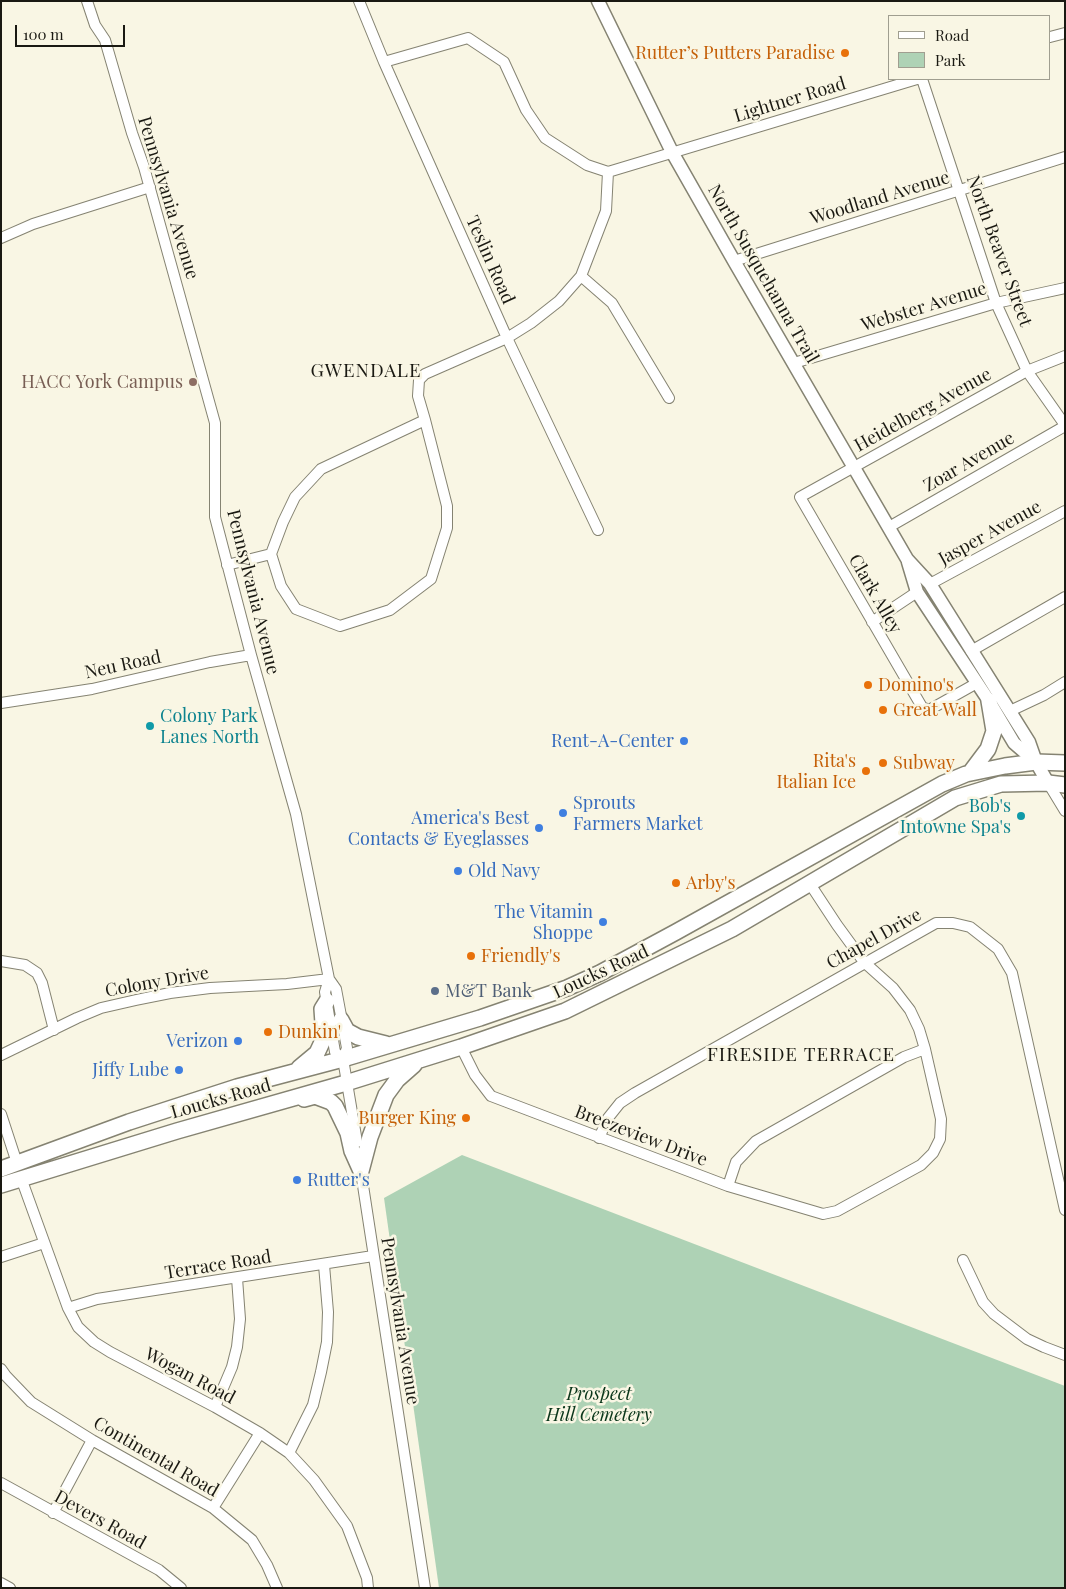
<!DOCTYPE html>
<html>
<head>
<meta charset="utf-8">
<style>
	body { margin:0 }
	#map { position:relative; width:1066px; height:1589px; overflow:hidden; background:#f9f6e4; font-family:"Playfair Display",serif }
	canvas { display:block }
	.frame { position:absolute; inset:0; border:2px solid #1a1912; pointer-events:none }
	.legend { position:absolute; left:888px; top:15px; width:162px; height:65px; box-sizing:border-box; background:#f9f6e4; border:1px solid #a09e90; margin:0; padding:6px 9px; list-style:none; font-size:15px; color:#1a1912 }
	.legend li { display:flex; align-items:center; gap:10px; height:25px }
	.legend b { width:25px; border:1px solid #a09e90 }
	.scale { position:absolute; left:15px; top:25px; width:110px; height:22px; box-sizing:border-box; border:2px solid #1a1912; border-top:0; padding-left:6px; font-size:15px; line-height:18px; white-space:nowrap; color:#1a1912; -webkit-text-stroke:4px #f9f6e4; paint-order:stroke }
</style>
</head>
<body>
<div id="map">
<canvas width="1066" height="1589"></canvas>
<div class="frame"></div>
<ul class="legend">
<li><b style="height:6px;background:#fff"></b>Road</li>
<li><b style="height:14px;background:#aed2b5"></b>Park</li>
</ul>
<div class="scale">100 m</div>
</div>
<script>
const ctx = document.querySelector('canvas').getContext('2d');
ctx.lineJoin = 'round';
function fill(path, color) { ctx.fillStyle = color; ctx.fill(path, 'evenodd'); }
const shape = rows => new Path2D(rows.map(r => 'M' + r).join(''));
function strokePath(path, color, width, dash) { ctx.strokeStyle = color; ctx.lineWidth = width; ctx.lineCap = dash ? 'butt' : 'round'; ctx.setLineDash(dash || []); ctx.stroke(path); }
function label(font, color, halo, rows, align = 'center') {
  ctx.font = font + ' "Playfair Display",serif'; ctx.lineWidth = 5; ctx.setLineDash([]); ctx.textBaseline = 'middle'; ctx.strokeStyle = halo; ctx.fillStyle = color; for (const [text, x, y, turn = 0] of rows) {
    ctx.save(); ctx.translate(x, y); ctx.rotate((+turn || 0) * Math.PI / 180); ctx.textAlign = isNaN(turn) ? turn : align; if (halo) ctx.strokeText(text, 0, 0); ctx.fillText(text, 0, 0); ctx.restore();
  }
}
const green = shape([
	[462,1155,1065,1386,1065,1588,439,1588,384,1198]
]);
const minor = shape([
	[87,1,95,25,105,40,132,133,144,167,215,423,215,517,251,655,296,814,329,979,336,989,347,1048,343,1059,357,1142],
	[359,1,384,62,507,338,598,530],
	[1050,37,1065,33],
	[384,62,468,38,504,62,526,110,545,138,587,165,608,172,917,79],
	[922,79,996,303,1027,371,1065,425],
	[1,238,33,224,150,187],
	[734,261,1065,157],
	[581,276,612,303,669,398],
	[794,363,996,303,1065,288],
	[425,420,321,469,295,497,283,522,271,554,281,586,296,609,340,626,390,610,431,579,447,528,447,506,425,420,418,396,419,380,425,374,507,338,531,323,559,301,581,276,606,211,608,172],
	[889,527,1065,426],
	[227,565,271,554],
	[930,584,1065,511],
	[872,622,917,592],
	[971,651,1065,597],
	[977,683,929,710,922,707,800,497,1027,371,1065,356],
	[1,703,92,689,210,662,251,655],
	[1010,711,1044,695,1065,682],
	[1048,783,1065,811],
	[1,961,25,965,37,973,42,983,54,1030],
	[329,979,325,992,335,1052,343,1059],
	[461,1047,475,1075,491,1096,728,1186,823,1214,837,1211,921,1165,933,1153,940,1139,941,1119,925,1049,919,1029,910,1010,893,988,864,962,837,925,810,884],
	[1,1055,77,1018,101,1008,136,1000,170,993,210,988,287,984,329,979],
	[1,1114,17,1163],
	[599,1138,608,1118,620,1103,635,1093,936,923,953,923,970,927,998,949,1012,973,1065,1210],
	[360,1166,425,1588],
	[21,1178,68,1308,78,1327,94,1342,110,1352,215,1407,260,1433,289,1453,314,1480,347,1526,367,1578,368,1588],
	[728,1186,736,1162,756,1141,904,1057,925,1049],
	[1,1257,44,1243],
	[963,1260,983,1302,994,1314,1027,1339,1044,1347,1065,1355],
	[68,1308,97,1299,373,1256],
	[1,1369,6,1376,31,1402,92,1440,213,1508,252,1540,267,1565,277,1588],
	[215,1407,232,1367,237,1347,240,1319,237,1278],
	[289,1453,313,1405,321,1372,327,1342,328,1312,324,1265],
	[1,1483,159,1570,181,1588],
	[213,1508,260,1433],
	[53,1513,92,1440],
	[1,1583,10,1588]
]);
const major = shape([
	[598,1,672,152,734,261,907,559,930,584,1029,742,1036,762,1048,783],
	[908,562,917,592,989,701,1014,743,1036,762]
]);
const highway = shape([
	[970,773,988,749,994,731,989,701],
	[341,1020,347,1031,358,1037,386,1044],
	[299,1068,317,1053,324,1038,322,1009,327,1001],
	[304,1099,315,1096,331,1102,335,1106,348,1133,352,1151,361,1171],
	[1,1169,129,1122,237,1087,343,1059,480,1018,567,988,600,973,676,932,942,784,966,774,1005,766,1036,762,1065,763],
	[361,1171,370,1137,386,1095,397,1080,414,1065],
	[1,1185,177,1131,346,1083,461,1047,565,1011,732,929,955,798,1001,784,1048,783,1065,785]
]);
const markers = [
	[845,53,5,"#e8710a"],
	[193,382,5,"#8d6e63"],
	[868,685,5,"#e8710a"],
	[883,710,5,"#e8710a"],
	[150,726,5,"#0f9aa8"],
	[684,741,5,"#3f7fe0"],
	[883,763,5,"#e8710a"],
	[866,771,5,"#e8710a"],
	[563,813,5,"#3f7fe0"],
	[1021,816,5,"#0f9aa8"],
	[539,828,5,"#3f7fe0"],
	[458,871,5,"#3f7fe0"],
	[676,883,5,"#e8710a"],
	[603,922,5,"#3f7fe0"],
	[471,956,5,"#e8710a"],
	[435,991,5,"#5c6f8a"],
	[268,1032,5,"#e8710a"],
	[238,1041,5,"#3f7fe0"],
	[179,1070,5,"#3f7fe0"],
	[466,1118,5,"#e8710a"],
	[297,1180,5,"#3f7fe0"]
];
const foodNames = [
	["Rutter’s Putters Paradise",835,53,"right"],
	["Domino's",878,685],
	["Great Wall",893,710],
	["Rita's",856,761,"right"],
	["Italian Ice",856,782,"right"],
	["Subway",893,763],
	["Arby's",686,883],
	["Friendly's",481,956],
	["Dunkin'",278,1032],
	["Burger King",456,1118,"right"]
];
const streetNames = [
	["Lightner Road",790,100,-17],
	["Pennsylvania Avenue",168,198,73],
	["Woodland Avenue",880,198,-17],
	["North Beaver Street",999,251,70],
	["Teslin Road",490,260,66],
	["North Susquehanna Trail",763,274,60],
	["Webster Avenue",924,307,-17],
	["Heidelberg Avenue",923,410,-29],
	["Zoar Avenue",969,462,-30],
	["Jasper Avenue",990,533,-29],
	["Pennsylvania Avenue",253,592,76],
	["Clark Alley",875,594,60],
	["Neu Road",123,665,-12],
	["Chapel Drive",874,939,-29],
	["Loucks Road",601,972,-25],
	["Colony Drive",157,982,-10],
	["Loucks Road",221,1099,-16],
	["Breezeview Drive",641,1136,21],
	["Terrace Road",218,1265,-9],
	["Pennsylvania Avenue",400,1321,81],
	["Wogan Road",190,1376,28],
	["Continental Road",156,1457,30],
	["Devers Road",100,1520,29]
];
const educationNames = [
	["HACC York Campus",183,382]
];
const cultureNames = [
	["Colony Park",160,716],
	["Lanes North",160,737],
	["Bob's",1011,806,"right"],
	["Intowne Spa's",1011,827,"right"]
];
const shopNames = [
	["Rent-A-Center",674,741],
	["Sprouts",573,803,"left"],
	["Farmers Market",573,824,"left"],
	["America's Best",529,818],
	["Contacts & Eyeglasses",529,839],
	["Old Navy",468,871,"left"],
	["The Vitamin",593,912],
	["Shoppe",593,933],
	["Verizon",228,1041],
	["Jiffy Lube",169,1070],
	["Rutter's",307,1180,"left"]
];
const serviceNames = [
	["M&T Bank",445,991]
];
const parkNames = [
	["Prospect",599,1394],
	["Hill Cemetery",599,1415]
];
const neighbourhoodNames = [
	["GWENDALE",366,371],
	["FIRESIDE TERRACE",801,1055]
];
fill(green, '#aed2b5');
strokePath(minor, '#858372', 12);
strokePath(major, '#858372', 15);
strokePath(highway, '#858372', 18);
strokePath(minor, '#fff', 10);
strokePath(major, '#fff', 12);
strokePath(highway, '#fff', 15);
for (const [x, y, r, color] of markers) { const dot = new Path2D(); dot.arc(x, y, r, 0, 2 * Math.PI); ctx.fillStyle = color; ctx.fill(dot); strokePath(dot, '#f9f6e4', 2); }
label('18px', '#c56008', '#f9f6e4', foodNames, 'left');
label('18px', '#1a1912', '#f9f6e4', streetNames);
label('18px', '#785e54', '#f9f6e4', educationNames, 'right');
label('18px', '#0d838f', '#f9f6e4', cultureNames, 'left');
label('18px', '#366cbe', '#f9f6e4', shopNames, 'right');
label('18px', '#4e5e75', '#f9f6e4', serviceNames, 'left');
label('italic 18px', '#0a361a', '#f9f6e4', parkNames);
ctx.letterSpacing = '1px';
label('19px', '#1a1912', '#f9f6e4', neighbourhoodNames);
ctx.letterSpacing = '0px';
</script>
</body>
</html>
